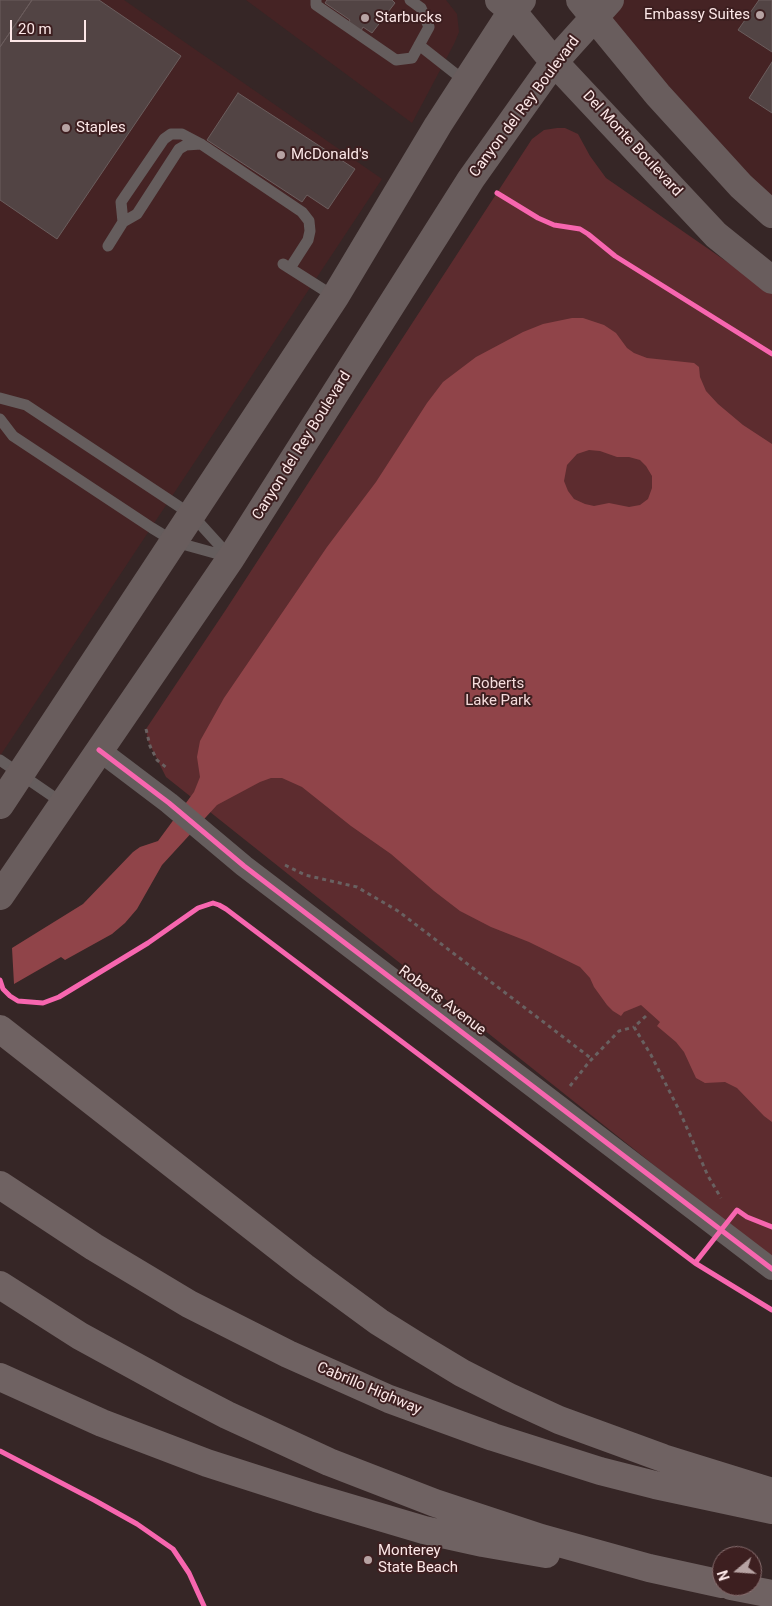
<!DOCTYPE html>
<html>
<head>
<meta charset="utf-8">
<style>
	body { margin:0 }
	#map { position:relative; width:772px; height:1606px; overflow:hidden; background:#362626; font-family:Roboto,sans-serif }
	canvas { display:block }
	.north { position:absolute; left:712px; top:1546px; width:50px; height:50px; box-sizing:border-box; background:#3d1f20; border:1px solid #896f70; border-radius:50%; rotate:252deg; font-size:14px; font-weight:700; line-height:20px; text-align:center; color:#fce7e7 }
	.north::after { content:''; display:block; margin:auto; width:18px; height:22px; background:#b7a3a3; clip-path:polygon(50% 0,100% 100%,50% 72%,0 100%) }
	.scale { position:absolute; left:10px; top:20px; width:76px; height:22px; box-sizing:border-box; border:2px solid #fce7e7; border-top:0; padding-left:6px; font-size:15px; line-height:18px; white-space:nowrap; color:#fce7e7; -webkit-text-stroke:4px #3d1f20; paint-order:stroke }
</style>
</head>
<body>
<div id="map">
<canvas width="772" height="1606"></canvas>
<div class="north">N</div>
<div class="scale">20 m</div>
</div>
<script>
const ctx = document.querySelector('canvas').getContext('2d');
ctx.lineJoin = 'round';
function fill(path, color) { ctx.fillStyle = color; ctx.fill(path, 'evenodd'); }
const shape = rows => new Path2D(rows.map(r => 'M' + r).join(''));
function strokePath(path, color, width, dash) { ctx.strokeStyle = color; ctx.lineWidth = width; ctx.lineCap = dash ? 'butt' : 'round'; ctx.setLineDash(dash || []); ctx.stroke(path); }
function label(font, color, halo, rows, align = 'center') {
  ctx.font = font + ' Roboto,sans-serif'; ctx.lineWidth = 4; ctx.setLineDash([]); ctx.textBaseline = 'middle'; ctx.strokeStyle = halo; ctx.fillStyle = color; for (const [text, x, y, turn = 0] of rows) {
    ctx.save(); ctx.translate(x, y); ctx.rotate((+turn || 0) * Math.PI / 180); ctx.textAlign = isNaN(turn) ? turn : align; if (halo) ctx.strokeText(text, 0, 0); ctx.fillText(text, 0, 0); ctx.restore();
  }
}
const built = shape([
	[0,0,124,0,382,179,0,756],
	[246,0,446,0,457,14,459,32,454,44,412,123],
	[610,0,772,0,772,214,594,16]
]);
const green = shape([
	[557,128,565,128,578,134,590,156,606,178,772,293,772,1259,166,777,148,741,146,729,225,611,532,139,544,130]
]);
const water = shape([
	[572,318,583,318,604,325,616,333,627,348,634,353,647,358,694,363,699,367,700,377,706,391,718,404,743,425,772,444,772,1122,764,1116,737,1088,725,1082,705,1083,696,1078,684,1052,676,1042,657,1026,660,1022,641,1005,624,1012,621,1016,613,1011,607,1005,594,987,590,978,580,967,529,942,491,927,460,911,434,891,391,854,351,826,302,787,282,778,271,778,260,782,217,805,162,865,137,909,125,923,112,934,65,960,61,957,14,984,12,948,83,904,133,852,140,847,158,841,194,792,200,777,197,757,200,741,224,698,327,547,376,482,427,403,443,382,476,357,523,332,543,324],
	[589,450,600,451,617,457,629,457,640,460,646,466,652,476,652,488,648,499,640,505,629,507,609,503,594,506,585,504,574,499,568,491,564,481,567,465,577,454]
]);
const building = shape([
	[0,0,32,0,0,47,0,0],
	[32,0,99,0,181,56,57,239,0,200,0,47,32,0],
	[327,0,392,0,395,3,372,33,363,27,361,31,348,23,350,20,325,3,327,0],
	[759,0,772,0,772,52,738,30,759,0],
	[772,62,772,113,749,98,772,62],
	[238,93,355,169,328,209,307,195,302,202,207,140,238,93]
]);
const path = shape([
	[146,729,150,746,157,760,167,768],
	[285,865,305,875,357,887,398,911,592,1059],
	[646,1016,634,1027,651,1055,679,1110,708,1176,721,1198],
	[570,1086,589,1062,619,1031,634,1027]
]);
const lane = shape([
	[316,0,316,5,396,60,412,58,429,27,421,8,410,0],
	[419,45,466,82],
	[123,222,121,202,164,139,171,134,182,134,201,144,302,212,309,221,310,231,308,240,290,268],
	[108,246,123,222,137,214,179,149,186,145,201,144],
	[283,264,335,297],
	[0,398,26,405,192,515,231,558],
	[0,419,13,436,152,528,175,542,229,557],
	[0,760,64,804]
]);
const street = shape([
	[99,750,169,803,244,866,772,1269]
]);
const primary = shape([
	[499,0,512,11,554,62,716,235,772,280],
	[580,0,658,95,741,186,772,214],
	[0,805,335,297,438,125,512,11,522,0],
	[0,896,231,558,471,179,554,62,610,0]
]);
const highway = shape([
	[0,1029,304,1267,379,1322,419,1347,462,1373,509,1397,559,1420,663,1458,772,1492],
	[0,1185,94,1247,189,1304,288,1354,389,1399,493,1437,600,1471,655,1485,772,1510],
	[0,1285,80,1336,177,1389,227,1415,329,1462,435,1503,541,1538,649,1568,722,1584],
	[0,1377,102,1423,207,1463,316,1498,424,1530,483,1543,546,1554],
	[731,1586,772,1594]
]);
const cycleway = shape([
	[497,193,538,218,554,225,580,229,588,234,615,256,772,354],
	[99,750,169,803,244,866,772,1269],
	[0,980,3,989,10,996,18,1001,43,1003,59,997,148,943,198,908,213,903,219,905,226,909,695,1263,772,1310],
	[695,1263,737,1210,747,1217,772,1227],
	[0,1451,94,1500,137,1524,173,1549,189,1573,204,1606]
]);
const markers = [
	[760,15,5,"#b7a3a3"],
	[365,18,5,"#b7a3a3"],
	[66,128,5,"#b7a3a3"],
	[281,155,5,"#b7a3a3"],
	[368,1560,5,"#b7a3a3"]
];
const poiNames = [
	["Embassy Suites",750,15,"right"],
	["Starbucks",375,18],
	["Staples",76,128],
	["McDonald's",291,155],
	["Monterey",378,1551],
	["State Beach",378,1568]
];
const streetNames = [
	["Canyon del Rey Boulevard",525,107,-53],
	["Del Monte Boulevard",632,144,47],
	["Canyon del Rey Boulevard",302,446,-58],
	["Roberts Avenue",442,1001,37],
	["Cabrillo Highway",369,1389,23]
];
const parkNames = [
	["Roberts",498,684],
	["Lake Park",498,701]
];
fill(built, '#452324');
fill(green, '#5d2c2f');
fill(water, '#904449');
fill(building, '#524444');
strokePath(building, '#6b5d5d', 1);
strokePath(path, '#696161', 3, [4, 4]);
strokePath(lane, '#655d5d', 11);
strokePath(street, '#655d5d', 22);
strokePath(primary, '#695d5d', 28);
strokePath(highway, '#6f6262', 28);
strokePath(cycleway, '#f766af', 5);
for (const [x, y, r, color] of markers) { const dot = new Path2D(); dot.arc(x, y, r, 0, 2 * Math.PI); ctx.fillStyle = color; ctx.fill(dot); strokePath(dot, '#3d1f20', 2); }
label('15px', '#fce7e7', '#3d1f20', poiNames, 'left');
label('15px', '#fce7e7', '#3d1f20', streetNames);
label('15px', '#f5dcdc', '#3d1f20', parkNames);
</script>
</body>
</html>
